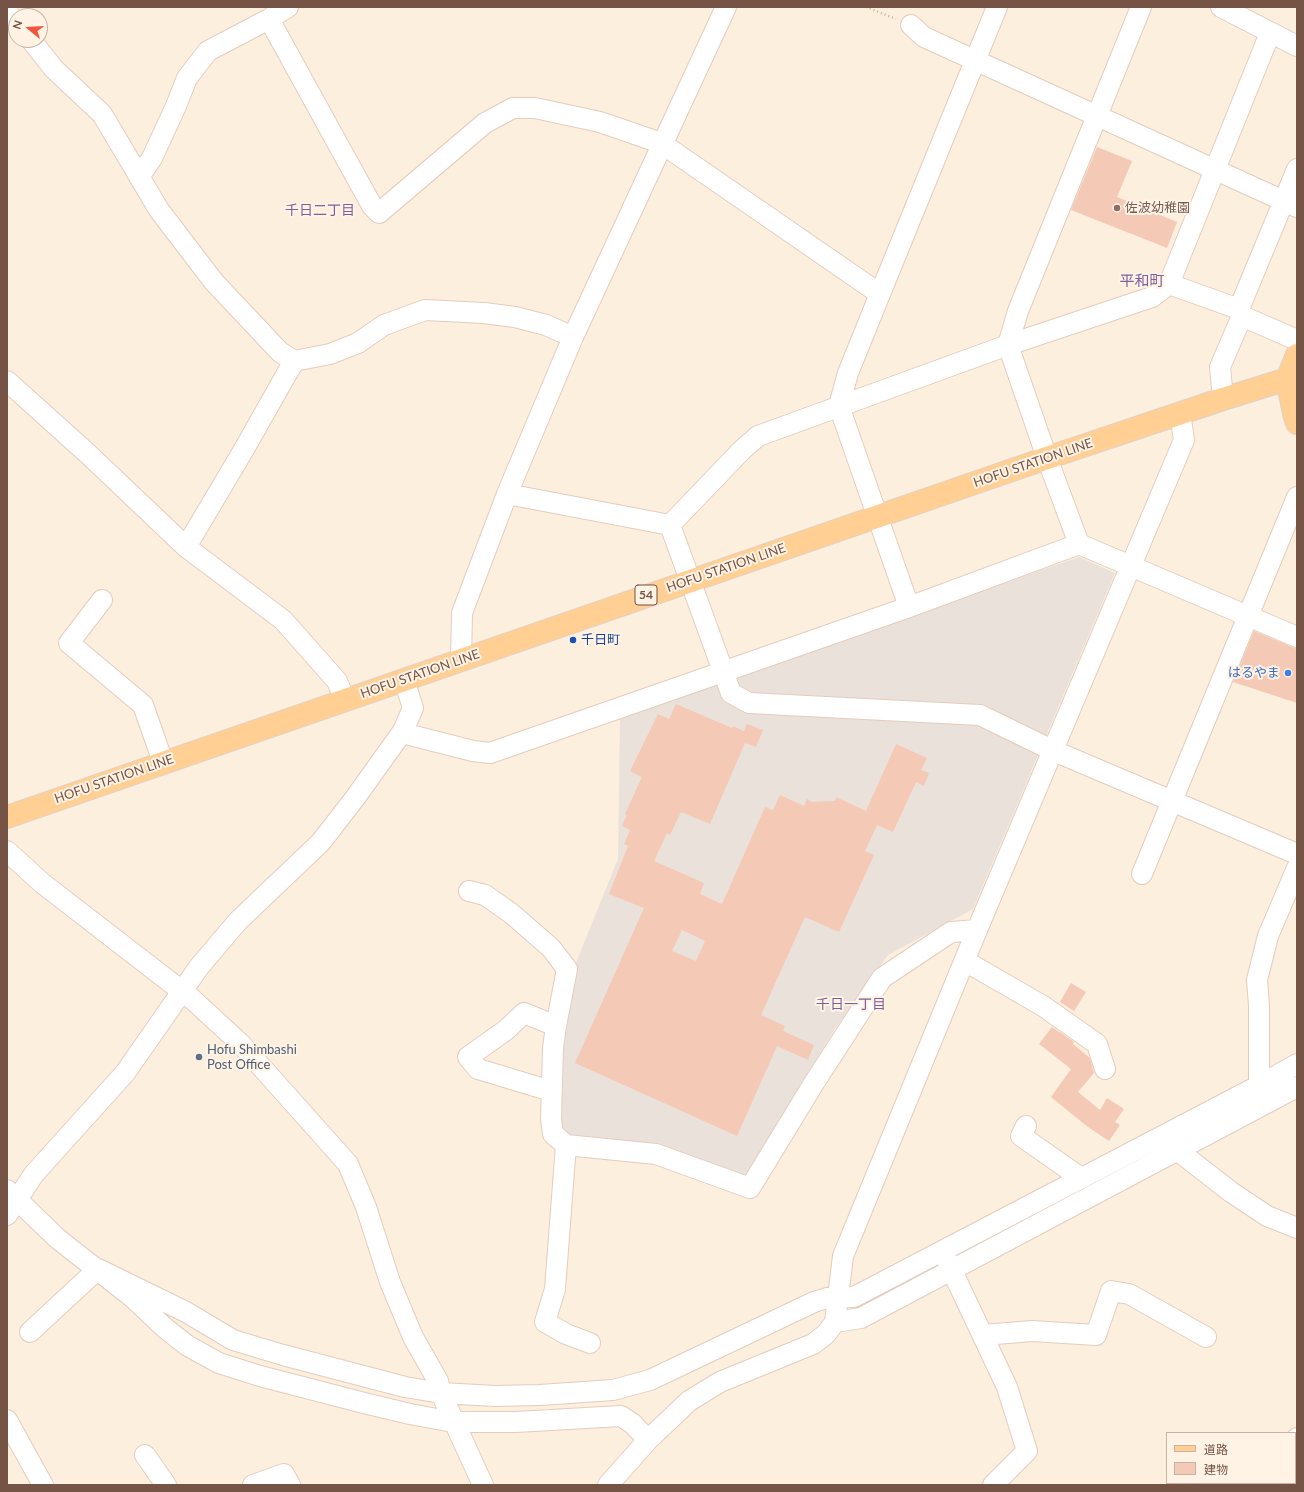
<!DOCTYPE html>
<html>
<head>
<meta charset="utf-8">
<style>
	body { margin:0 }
	#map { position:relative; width:1304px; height:1492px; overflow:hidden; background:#fdefde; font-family:Lato,"Noto Sans JP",sans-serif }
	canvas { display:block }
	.frame { position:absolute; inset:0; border:8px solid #755345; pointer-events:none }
	.legend { position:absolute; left:1166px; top:1432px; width:130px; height:52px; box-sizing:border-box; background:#fff3e6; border:1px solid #c8b3a6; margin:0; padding:5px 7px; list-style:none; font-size:12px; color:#755345 }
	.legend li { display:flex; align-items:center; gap:8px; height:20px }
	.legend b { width:20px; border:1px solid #c8b3a6 }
	.north { position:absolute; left:8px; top:8px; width:40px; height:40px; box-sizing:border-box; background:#fff3e6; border:1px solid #c8b3a6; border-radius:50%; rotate:288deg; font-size:11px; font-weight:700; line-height:16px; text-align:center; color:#755345 }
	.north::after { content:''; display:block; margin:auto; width:14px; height:18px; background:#ef563c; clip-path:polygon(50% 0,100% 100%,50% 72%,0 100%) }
</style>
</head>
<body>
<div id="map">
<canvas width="1304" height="1492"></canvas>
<div class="frame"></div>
<ul class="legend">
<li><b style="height:5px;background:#ffcf94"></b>道路</li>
<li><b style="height:11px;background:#f4c9b5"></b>建物</li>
</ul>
<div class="north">N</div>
</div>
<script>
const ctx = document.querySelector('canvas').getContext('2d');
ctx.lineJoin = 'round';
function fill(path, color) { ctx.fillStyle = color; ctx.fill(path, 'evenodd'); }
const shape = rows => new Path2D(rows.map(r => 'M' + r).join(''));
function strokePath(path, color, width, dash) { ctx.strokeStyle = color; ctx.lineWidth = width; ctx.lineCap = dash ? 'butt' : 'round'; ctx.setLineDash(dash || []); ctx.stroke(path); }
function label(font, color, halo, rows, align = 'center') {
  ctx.font = font + ' Lato,"Noto Sans JP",sans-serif'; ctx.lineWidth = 4; ctx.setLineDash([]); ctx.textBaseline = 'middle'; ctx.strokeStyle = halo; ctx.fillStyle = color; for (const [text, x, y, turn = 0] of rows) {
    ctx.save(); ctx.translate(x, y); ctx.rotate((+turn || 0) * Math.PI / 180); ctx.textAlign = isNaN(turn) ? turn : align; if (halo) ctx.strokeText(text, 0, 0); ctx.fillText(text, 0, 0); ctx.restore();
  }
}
const industrial = shape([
	[1079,557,1115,573,973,909,888,955,834,1030,744,1180,568,1138,556,1118,561,1026,571,975,618,859,620,717]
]);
const building = shape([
	[1097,147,1132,161,1117,197,1177,222,1167,248,1071,210],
	[1254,631,1297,649,1297,703,1233,682],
	[676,704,732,728,733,726,744,731,747,724,763,730,756,747,745,743,710,824,681,812,670,835,667,833,654,861,704,883,700,894,722,904,765,807,773,810,780,795,804,806,807,799,812,802,835,801,836,797,866,811,896,744,927,758,921,770,929,773,924,786,916,782,893,832,877,825,865,851,874,855,839,932,805,917,761,1015,785,1026,783,1031,814,1045,808,1060,777,1046,737,1136,575,1063,644,908,609,894,628,846,624,844,630,830,622,826,627,815,625,814,642,777,630,771,658,714,669,719],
	[682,930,705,941,696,961,672,951],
	[1071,983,1086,992,1074,1011,1060,1002],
	[1052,1027,1074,1042,1073,1044,1090,1058,1094,1073,1078,1092,1100,1110,1107,1098,1124,1109,1115,1122,1120,1125,1109,1141,1088,1127,1051,1097,1071,1069,1039,1044]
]);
const path = shape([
	[866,7,896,19]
]);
const minor = shape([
	[1221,7,1297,46],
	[7,12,16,22],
	[269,19,372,206,379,213,485,123,513,108,535,108,600,122,661,143,880,294],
	[911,25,924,37,1297,207],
	[31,40,54,69,102,114,159,210,214,282,280,352,294,361,330,354,358,343,384,325,425,310,484,313,515,317,546,325,573,337],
	[139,177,152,158,176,106,187,78,208,51,269,19,288,7],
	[1169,284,1239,309],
	[1242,316,1297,340],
	[7,381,87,453,186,547,283,620,337,681,345,700],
	[1223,399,1220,367,1242,316,1239,309,1297,169],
	[507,494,670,525],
	[670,525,742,450,758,436,1008,345,1152,297,1169,284,1270,33],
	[670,525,731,693,749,703,980,715,1054,751,1297,854],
	[1079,544,1047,458,1008,345,1018,311,1141,7],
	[186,547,243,451,294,361],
	[102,600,69,643,143,705,163,762],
	[909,607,839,406,848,373,880,294,997,7],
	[461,660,462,613,507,494,573,337,726,7],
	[403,731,410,735,473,751,490,753,909,607,1079,544,1297,637],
	[7,851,42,883,192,999,241,1044,348,1164,366,1207,390,1282,413,1337,438,1381,441,1393,483,1485],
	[1142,874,1297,497],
	[469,891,485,895,512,914,551,948,567,969,556,1026,553,1048,551,1119,553,1134,566,1145,656,1154,750,1188,814,1083,882,978,951,932,977,930],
	[965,961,1043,1006,1097,1044,1105,1069],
	[551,1091,478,1069,468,1057,506,1030,524,1013,556,1026],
	[1259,1097,1259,1005,1257,980,1268,936,1297,868],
	[1026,1126,1021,1136,1081,1178],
	[566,1145,555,1289,545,1322,566,1334,590,1343],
	[1177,1150,1231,1192,1267,1216,1297,1228],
	[7,1190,58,1239,132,1297,165,1328,188,1346,219,1363,260,1376,364,1403,410,1414,453,1422,516,1422,621,1416,633,1424,648,1440],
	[7,1215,34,1174,125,1073,199,967,238,921,321,842,355,798,403,731,413,708,404,680],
	[946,1258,1007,1387,1027,1451,993,1485],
	[98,1269,186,1312,233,1340,283,1355,405,1387,441,1393,495,1396,540,1395,613,1390,650,1380,814,1302,827,1298,854,1297,1258,1086,1297,1064],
	[835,1322,861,1318,1297,1087],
	[30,1332,98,1269],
	[983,1335,1032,1331,1096,1335,1111,1291,1129,1294,1206,1337],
	[7,1420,43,1485],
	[1295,1440,1297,1438],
	[145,1455,166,1485],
	[253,1485,284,1474,290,1485],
	[608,1485,648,1440,689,1401,720,1382,813,1344,826,1334,835,1322,843,1256,977,930,1184,440,1180,413],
	[1219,1485,1222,1483]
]);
const major = shape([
	[1287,379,1294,414,1297,423],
	[1287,379,1297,355],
	[7,817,1047,458,1223,399,1297,376]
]);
const markers = [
	[1117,208,4,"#8d6e63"],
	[573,640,4,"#1a4fb4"],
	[1288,673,4,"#3f7fe0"],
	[199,1057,4,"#5c6f8a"]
];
const shields = [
	[646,595,22]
];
const shieldNames = [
	["54",646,595]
];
const educationNames = [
	["佐波幼稚園",1125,208]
];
const streetNames = [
	["HOFU STATION LINE",1033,463,-19],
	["HOFU STATION LINE",726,568,-19],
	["HOFU STATION LINE",420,674,-19],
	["HOFU STATION LINE",114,779,-19]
];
const transitNames = [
	["千日町",581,640]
];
const shopNames = [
	["はるやま",1280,673]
];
const serviceNames = [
	["Hofu Shimbashi",207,1050],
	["Post Office",207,1065]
];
const neighbourhoodNames = [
	["千日二丁目",320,210],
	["千日一丁目",851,1004]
];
const quarterNames = [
	["平和町",1142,281]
];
fill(industrial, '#ebe1db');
fill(building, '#f4c9b5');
strokePath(minor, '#e4ccbd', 22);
strokePath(major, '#dbd2cf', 24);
strokePath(path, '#d9ac98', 2.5, [1, 3]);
strokePath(minor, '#fff', 20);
strokePath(major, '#ffcf94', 22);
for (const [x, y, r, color] of markers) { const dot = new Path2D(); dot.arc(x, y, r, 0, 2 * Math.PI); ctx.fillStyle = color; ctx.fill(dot); strokePath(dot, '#fff3e6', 1.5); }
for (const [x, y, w] of shields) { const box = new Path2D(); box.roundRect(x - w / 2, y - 10, w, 20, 3); ctx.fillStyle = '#fff3e6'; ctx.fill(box); strokePath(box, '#755345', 1); }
label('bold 12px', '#755345', null, shieldNames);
label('13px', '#785e54', '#fff3e6', educationNames, 'left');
label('13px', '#755345', '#fff3e6', streetNames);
label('13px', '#164399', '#fff3e6', transitNames, 'left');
label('13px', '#366cbe', '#fff3e6', shopNames, 'right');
label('13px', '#4e5e75', '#fff3e6', serviceNames, 'left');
label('14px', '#816099', '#fff3e6', neighbourhoodNames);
label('15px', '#816099', '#fff3e6', quarterNames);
</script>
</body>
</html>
